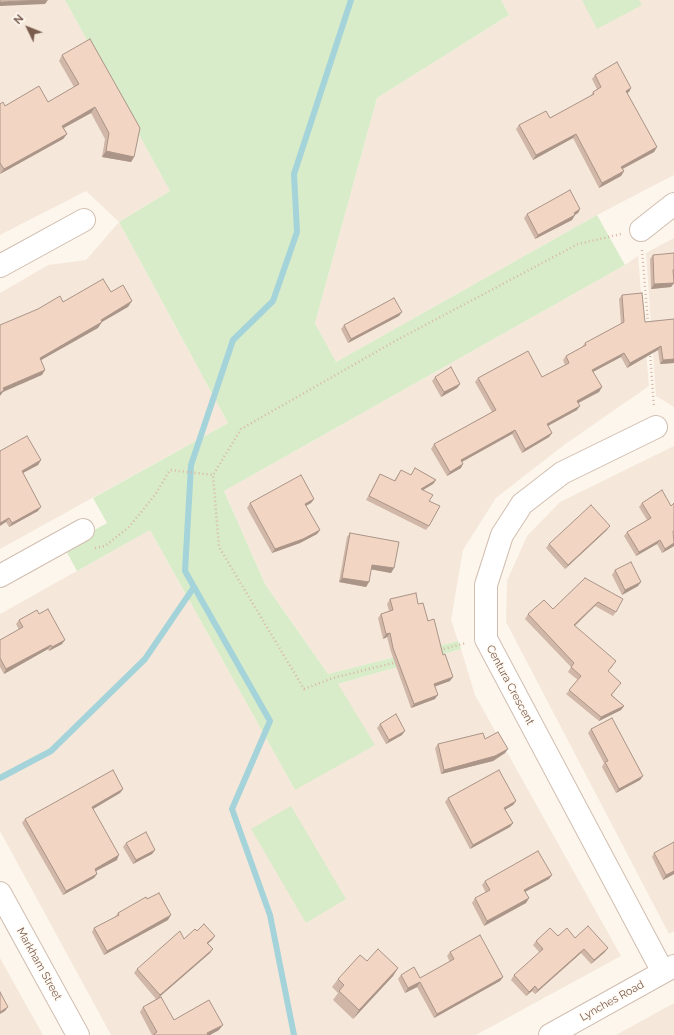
<!DOCTYPE html>
<html>
<head>
<meta charset="utf-8">
<style>
	body { margin:0 }
	#map { position:relative; width:674px; height:1035px; overflow:hidden; background:#fdf6ec; font-family:Raleway,sans-serif }
	canvas { display:block }
	.north { position:absolute; left:8px; top:8px; width:40px; height:40px; -webkit-text-stroke:3px #fffaf3; paint-order:stroke; rotate:313deg; font-size:11px; font-weight:700; line-height:16px; text-align:center; color:#7a5c4d }
	.north::after { content:''; display:block; margin:auto; width:14px; height:18px; background:#7a5c4d; clip-path:polygon(50% 0,100% 100%,50% 72%,0 100%) }
</style>
</head>
<body>
<div id="map">
<canvas width="674" height="1035"></canvas>
<div class="north">N</div>
</div>
<script>
const ctx = document.querySelector('canvas').getContext('2d');
ctx.lineJoin = 'round';
function fill(path, color) { ctx.fillStyle = color; ctx.fill(path, 'evenodd'); }
const shape = rows => new Path2D(rows.map(r => 'M' + r).join(''));
function strokePath(path, color, width, dash) { ctx.strokeStyle = color; ctx.lineWidth = width; ctx.lineCap = dash ? 'butt' : 'round'; ctx.setLineDash(dash || []); ctx.stroke(path); }
function label(font, color, halo, rows, align = 'center') {
  ctx.font = font + ' Raleway,sans-serif'; ctx.lineWidth = 3; ctx.setLineDash([]); ctx.textBaseline = 'middle'; ctx.strokeStyle = halo; ctx.fillStyle = color; for (const [text, x, y, turn = 0] of rows) {
    ctx.save(); ctx.translate(x, y); ctx.rotate((+turn || 0) * Math.PI / 180); ctx.textAlign = isNaN(turn) ? turn : align; if (halo) ctx.strokeText(text, 0, 0); ctx.fillText(text, 0, 0); ctx.restore();
  }
}
const residential = shape([
	[0,0,65,0,170,191,119,222,228,423,0,549,0,293,48,265,86,260,119,222,86,191,0,235],
	[501,0,674,0,674,175,597,215,336,362,315,323,377,98,509,15],
	[674,238,674,407,656,396,646,253],
	[638,256,649,386,564,445,496,498,463,550,451,620,458,641,328,674,265,584,224,491,625,265],
	[674,446,674,931,669,934,506,622,507,581,527,536,560,502],
	[150,530,295,790,338,684,461,649,475,695,621,956,476,1035,111,1035,0,831,0,614],
	[0,958,43,1035,0,1035],
	[674,1003,674,1035,616,1035]
]);
const green = shape([
	[65,0,501,0,509,15,377,98,315,323,336,362,597,215,625,265,224,491,265,584,328,674,458,641,461,649,338,684,375,745,295,790,150,530,77,571,64,547,107,523,93,498,228,423,119,222,170,191],
	[582,0,639,0,642,5,597,29],
	[291,806,346,899,306,923,251,829]
]);
const stream = shape([
	[0,778,51,751,145,659,194,587],
	[294,1035,270,915,232,809,270,721,185,571,191,465,233,340,273,301,297,232,294,174,351,0]
]);
const path = shape([
	[642,250,648,323],
	[650,352,654,407],
	[95,548,105,546,129,527,155,495,170,470,213,475],
	[440,650,466,643],
	[397,662,333,678,304,689,219,547,213,475,241,429,397,340,578,244,621,234]
]);
const minor = shape([
	[641,230,674,204],
	[0,266,84,220],
	[656,427,562,473,522,504,502,535,486,585,486,639,663,972],
	[0,576,83,530],
	[0,893,78,1035],
	[550,1035,674,966]
]);
const wall = shape([
	[62,55,134,157,131,162,102,157,105,139,91,113,64,128,67,134,63,139,0,174,0,104,5,106,48,102,74,87,59,61],
	[595,75,631,88,629,92,627,93,657,147,654,152,623,169,624,171,621,176,599,188,573,138,533,160,516,129,519,125,550,118,590,97,593,92,597,89,592,79],
	[580,209,578,213,575,215,572,220,535,239,524,218,527,214],
	[674,253,674,283,671,287,651,289,650,259,653,255],
	[622,295,645,322,674,319,674,363,660,364,658,350,627,368,621,357,593,372,602,387,599,392,579,403,577,410,548,426,552,433,549,437,522,453,512,434,462,462,461,468,447,476,431,449,434,444,492,412,475,382,478,378,542,377,565,365,563,360,566,356,582,347,585,343,621,324,619,299],
	[399,316,348,343,341,329,344,325],
	[435,377,460,384,457,388,441,397,432,381],
	[0,451,41,460,38,465,23,473,38,511,9,527,6,522],
	[415,468,436,480,433,484,423,490,429,501,429,526,426,530,366,500,378,478,380,474,394,481,401,470,411,475],
	[314,499,311,503,306,506,320,530,317,534,300,543,272,553,247,508,250,503],
	[642,503,671,506,674,546,662,553,657,544,636,556,624,536,627,532,647,520,639,507],
	[607,530,565,569,546,548,549,544],
	[350,533,394,568,391,573,371,569,369,582,366,587,339,582,347,537],
	[615,570,638,586,622,595,612,575],
	[585,578,616,612,613,616,595,606,575,626,613,666,608,671,618,687,612,695,624,706,621,710,599,721,566,694,578,680,568,672,571,667,525,619,528,614,553,609],
	[390,599,418,604,428,621,443,655,450,681,435,686,435,699,411,708,391,652,387,637,383,639,378,618,381,614,389,611,387,604],
	[39,614,62,644,49,651,48,649,4,674,0,667,0,640,19,630,16,624,19,620],
	[380,724,402,735,386,744,377,728],
	[591,729,643,776,640,780,616,793,602,767,604,763,588,733],
	[485,739,505,753,493,761,441,774,435,748,438,744],
	[123,789,120,793,93,808,117,860,96,871,97,874,94,878,63,895,22,823,25,819],
	[448,798,516,801,513,805,505,810,513,823,510,827,470,849,445,802],
	[674,842,674,874,663,880,652,857,654,853],
	[126,843,155,850,152,854,133,864,123,847],
	[549,879,525,892,529,898,526,903,484,926,472,903,475,898,486,893,482,885,485,881],
	[147,899,168,920,104,955,92,932,94,928,115,917,118,913],
	[197,931,215,936,212,940,208,943,213,949,210,953,157,999,174,1020,219,1030,210,1035,152,1035,140,1012,143,1007,156,999,134,973,137,969],
	[558,936,575,938,605,952,591,964,581,953,535,994,532,991,526,996,511,980,514,975,540,953,533,945,536,941],
	[450,952,503,977,500,981,434,1018,417,987,405,993,398,979,401,975,420,978,450,962,447,956],
	[367,961,398,968,393,976,353,1019,333,1000,338,993,332,987,338,979]
]);
const shadedWall = shape([
	[48,0,45,4,0,6,0,2],
	[631,88,629,92,623,95,626,91],
	[95,107,91,113,58,131,62,126],
	[67,134,63,139,0,174,4,169],
	[576,134,573,138,533,160,536,155],
	[657,147,654,152,618,171,621,167],
	[106,151,134,157,131,162,102,157],
	[624,171,621,176,599,188,602,183],
	[580,209,578,213,571,217,574,213],
	[575,215,572,220,535,239,538,235],
	[674,283,671,287,651,289,654,284],
	[132,301,128,307,102,322,98,328,36,363,40,358,101,320],
	[402,312,399,316,348,343,351,339],
	[661,346,658,350,627,368,630,363],
	[624,353,621,357,589,374,592,370],
	[674,359,674,363,660,364,663,360],
	[45,370,42,375,3,392,0,396,0,392,3,388],
	[460,384,457,388,441,397,444,392],
	[602,387,599,392,574,405,577,401],
	[580,406,577,410,544,428,547,424],
	[515,430,512,434,458,464,461,460],
	[552,433,549,437,522,453,525,449],
	[41,460,38,465,19,475,22,471],
	[463,464,461,468,447,476,450,472],
	[436,480,433,484,418,493,421,489],
	[314,499,311,503,302,508,305,504],
	[41,507,38,511,9,527,12,523],
	[9,518,6,522,0,526,0,523],
	[610,526,607,530,565,569,568,565],
	[320,530,317,534,300,543,272,553,275,549],
	[660,540,657,544,636,556,639,552],
	[674,543,674,546,662,553,665,549],
	[372,565,394,568,391,573,369,569],
	[342,578,369,582,366,587,339,582],
	[641,582,638,586,622,595,625,590],
	[598,602,595,606,571,629,574,625],
	[390,633,387,637,383,639,386,634],
	[65,640,62,644,49,651,52,647],
	[51,645,48,649,4,674,6,669],
	[453,677,450,681,431,688,434,684],
	[438,695,435,699,411,708,414,704],
	[624,706,621,710,599,721,601,717],
	[405,731,402,735,386,744,389,740],
	[508,749,505,753,493,761,441,774,444,770],
	[643,776,640,780,616,793,619,789],
	[123,789,120,793,90,811,92,807],
	[516,801,513,805,501,812,504,808],
	[513,823,510,827,470,849,473,845],
	[155,850,152,854,133,864,136,860],
	[119,855,117,860,92,873,95,869],
	[674,871,674,874,663,880,666,875],
	[97,874,94,878,63,895,66,891],
	[552,875,549,879,521,894,524,890],
	[529,898,526,903,484,926,487,921],
	[171,915,168,920,104,955,107,951],
	[215,936,212,940,204,947,207,943],
	[608,948,605,952,591,964,594,960],
	[213,949,210,953,157,999,160,995],
	[584,949,581,953,535,994,538,990],
	[398,968,393,976,353,1019,359,1010],
	[503,977,500,981,434,1018,437,1014],
	[420,982,417,987,405,993,408,988],
	[535,986,532,991,526,996,529,992],
	[8,1007,5,1011,0,1014,0,1012],
	[223,1025,219,1030,210,1035,206,1035,207,1033]
]);
const building = shape([
	[0,0,45,0,0,2,0,0],
	[90,39,140,128,134,157,106,151,109,133,95,107,62,126,67,134,4,169,0,163,0,104,3,102,5,106,39,86,48,102,79,84,62,55,90,39],
	[617,62,631,88,626,91,657,147,621,167,624,171,602,183,576,134,536,155,519,125,546,111,550,118,594,94,593,92,601,87,595,75,617,62],
	[570,190,580,209,574,213,575,215,538,235,527,214,570,190],
	[674,253,674,269,673,270,674,283,654,284,653,255,674,253],
	[103,279,111,292,123,285,132,301,101,320,102,322,40,358,45,370,3,388,4,390,0,393,0,325,38,309,60,296,63,302,103,279],
	[642,293,645,322,674,319,674,359,663,360,661,346,630,363,624,353,592,370,602,387,577,401,580,406,547,424,552,433,525,449,515,430,461,460,463,464,450,472,434,444,496,410,478,378,528,351,542,377,569,363,566,356,586,345,585,343,624,322,622,295,642,293],
	[394,298,402,312,351,339,344,325,394,298],
	[451,367,460,384,444,392,435,377,451,367],
	[27,436,41,460,22,471,41,507,12,523,9,518,0,523,0,451,27,436],
	[415,468,436,480,421,489,433,495,429,501,440,506,429,526,369,496,380,474,395,481,401,470,411,475,415,468],
	[301,475,314,499,305,504,320,530,303,539,275,549,250,503,301,475],
	[662,490,671,506,674,503,674,531,673,531,674,543,665,549,660,540,639,552,627,532,651,518,642,503,662,490],
	[591,505,610,526,568,565,549,544,591,505],
	[350,533,399,542,394,568,372,565,369,582,342,578,350,533],
	[631,562,641,582,625,590,615,570,631,562],
	[585,578,623,599,616,612,598,602,574,625,616,661,608,671,621,683,611,695,624,706,601,717,569,690,581,676,571,667,574,663,528,614,544,600,553,609,585,578],
	[416,593,418,604,423,603,428,621,434,619,443,655,445,654,453,677,434,684,438,695,414,704,393,648,390,633,386,634,381,614,393,610,390,599,416,593],
	[48,609,65,640,52,647,51,645,6,669,0,658,0,640,23,627,19,620,37,610,39,614,48,609],
	[396,714,405,731,389,740,380,724,396,714],
	[612,718,643,776,619,789,605,762,608,761,591,729,612,718],
	[498,732,508,749,495,756,444,770,438,744,483,733,485,739,498,732],
	[113,770,123,789,92,807,119,855,95,869,97,874,66,891,25,819,113,770],
	[499,770,516,801,504,808,513,823,473,845,448,798,499,770],
	[146,832,155,850,136,860,126,843,146,832],
	[674,842,674,871,666,875,654,853,674,842],
	[538,851,552,875,524,890,529,898,487,921,475,898,490,890,485,881,538,851],
	[159,893,171,915,107,951,94,928,119,915,118,913,146,897,147,899,159,893],
	[204,924,215,936,207,943,213,949,160,995,137,969,180,931,184,939,195,929,197,931,204,924],
	[588,926,608,948,594,960,584,949,538,990,535,986,529,992,514,975,543,949,536,941,550,928,558,936,567,928,575,938,588,926],
	[480,935,503,977,437,1014,420,982,408,988,401,975,414,967,420,978,454,959,450,952,480,935],
	[378,949,398,968,359,1010,339,991,344,985,338,979,360,955,367,961,378,949],
	[0,992,8,1007,0,1012,0,992],
	[161,997,174,1020,209,1000,223,1025,207,1033,208,1035,155,1035,154,1034,157,1032,143,1007,161,997]
]);
const streetNames = [
	["Centura Crescent",510,685,62],
	["Markham Street",39,964,61],
	["Lynches Road",612,1001,-29]
];
fill(residential, '#f5e8da');
fill(green, '#d8ecc9');
strokePath(stream, '#a5d3da', 6);
strokePath(minor, '#d1beb0', 24);
strokePath(path, '#d9b8a5', 2.5, [1, 3]);
strokePath(minor, '#fff', 22);
fill(wall, '#d1b7a8');
fill(shadedWall, '#aa9588');
fill(building, '#f3d5c3');
strokePath(building, '#aa9588', 1);
label('11px', '#7a5c4d', '#fffaf3', streetNames);
</script>
</body>
</html>
